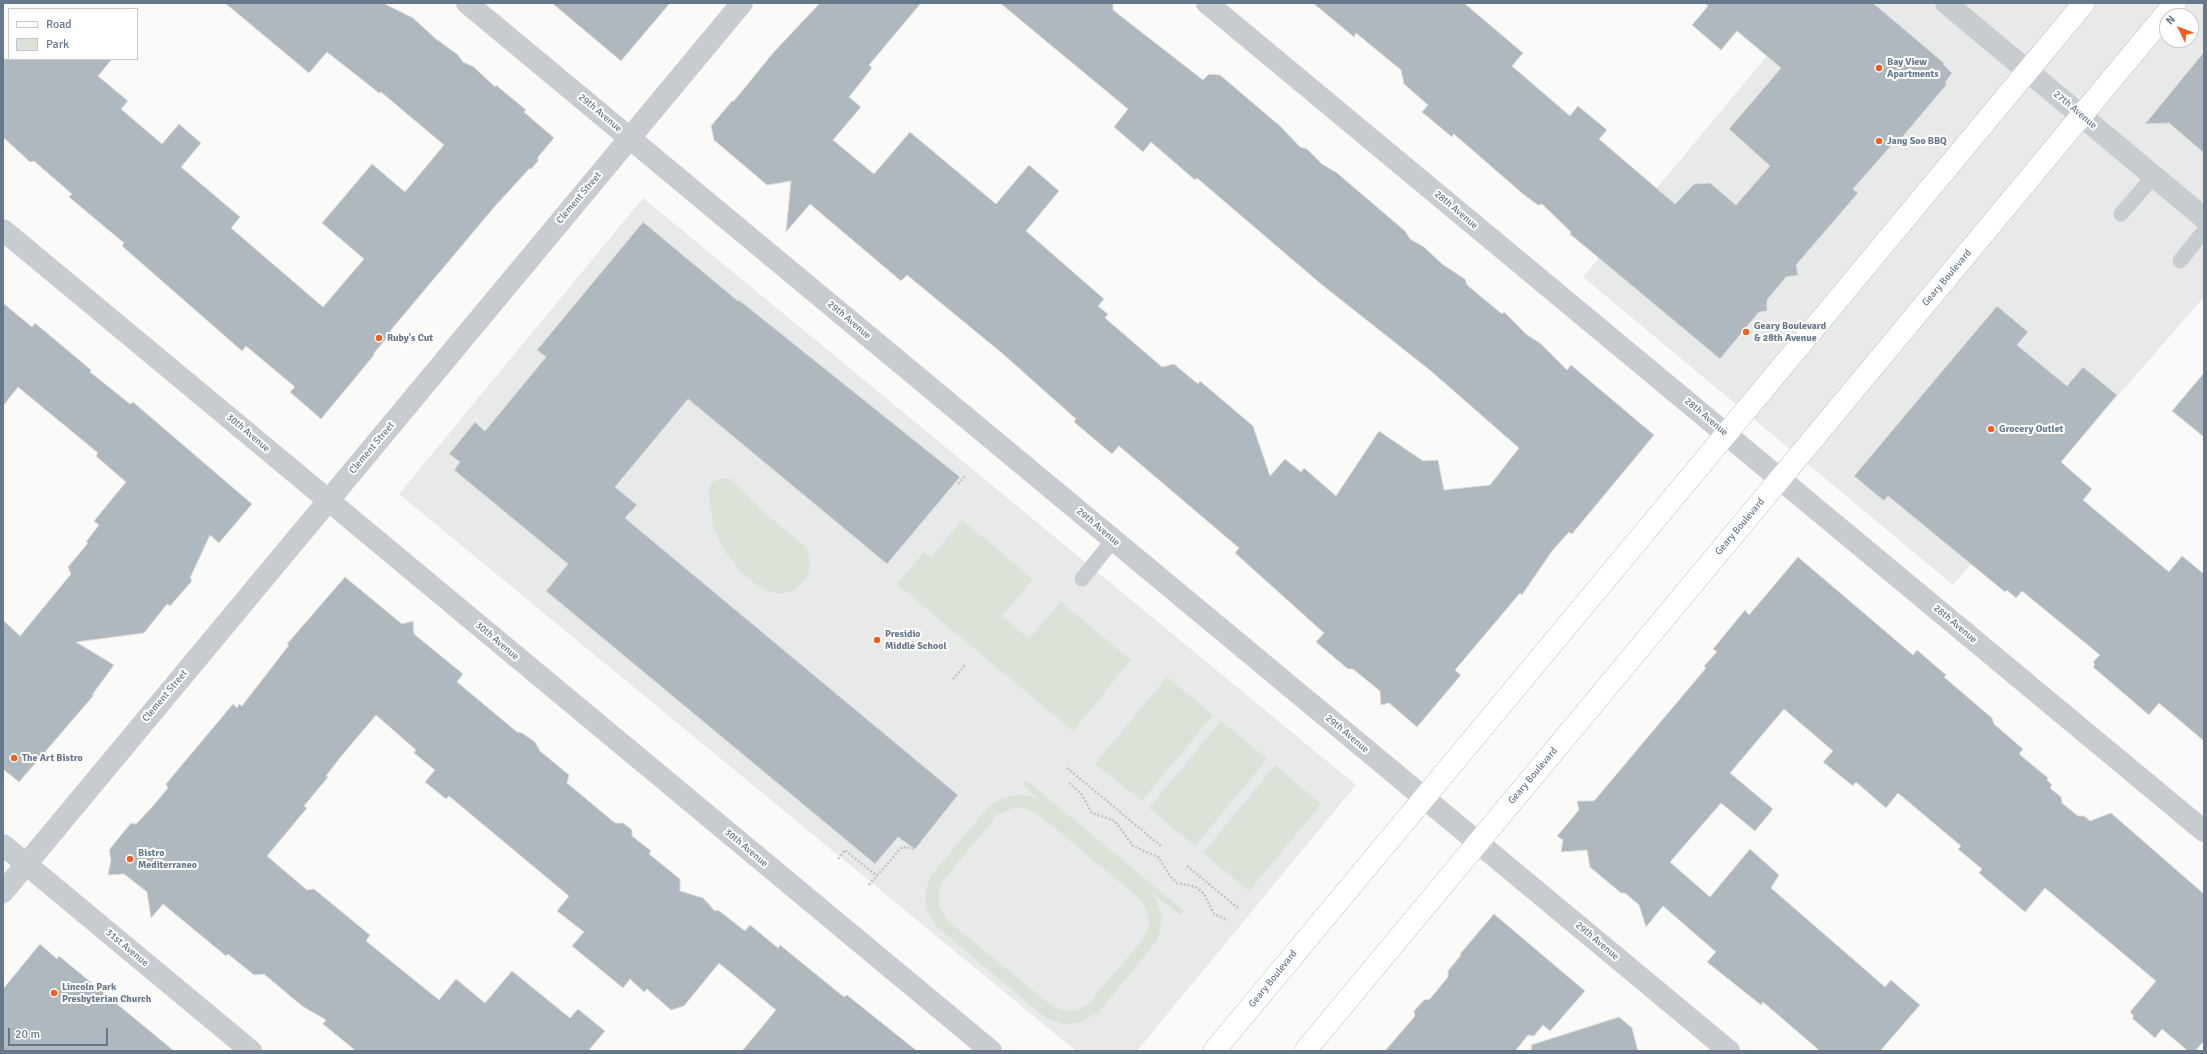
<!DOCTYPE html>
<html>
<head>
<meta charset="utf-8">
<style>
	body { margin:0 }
	#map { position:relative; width:2207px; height:1054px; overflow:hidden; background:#fafaf8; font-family:Signika,sans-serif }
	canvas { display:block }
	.frame { position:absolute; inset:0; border:4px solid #67788b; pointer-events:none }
	.legend { position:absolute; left:8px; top:8px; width:130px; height:52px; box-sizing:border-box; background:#fff; border:1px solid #c2c9d1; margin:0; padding:5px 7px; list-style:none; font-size:12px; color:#67788b }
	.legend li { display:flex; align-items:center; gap:8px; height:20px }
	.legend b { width:20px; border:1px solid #c2c9d1 }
	.north { position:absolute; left:2159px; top:8px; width:40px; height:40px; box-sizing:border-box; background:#fff; border:1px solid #c2c9d1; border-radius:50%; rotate:313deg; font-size:11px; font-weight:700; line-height:16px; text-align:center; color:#67788b }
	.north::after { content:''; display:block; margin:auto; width:14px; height:18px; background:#f16021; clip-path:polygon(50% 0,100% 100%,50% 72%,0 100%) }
	.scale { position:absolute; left:8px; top:1028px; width:100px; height:18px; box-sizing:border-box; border:2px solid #67788b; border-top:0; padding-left:5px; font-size:12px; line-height:14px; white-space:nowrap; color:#67788b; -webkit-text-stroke:3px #fff; paint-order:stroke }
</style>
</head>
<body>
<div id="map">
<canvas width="2207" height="1054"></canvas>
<div class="frame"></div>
<ul class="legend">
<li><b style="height:5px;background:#fff"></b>Road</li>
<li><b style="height:11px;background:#dbe2d8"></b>Park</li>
</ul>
<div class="north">N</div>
<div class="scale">20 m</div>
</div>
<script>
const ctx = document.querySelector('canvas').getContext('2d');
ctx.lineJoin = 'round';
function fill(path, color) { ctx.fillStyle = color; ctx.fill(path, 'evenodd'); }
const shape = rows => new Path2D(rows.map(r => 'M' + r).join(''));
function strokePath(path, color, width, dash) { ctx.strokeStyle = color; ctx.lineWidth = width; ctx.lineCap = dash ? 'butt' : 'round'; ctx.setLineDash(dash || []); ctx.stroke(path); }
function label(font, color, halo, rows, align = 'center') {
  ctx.font = font + ' Signika,sans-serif'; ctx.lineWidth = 4; ctx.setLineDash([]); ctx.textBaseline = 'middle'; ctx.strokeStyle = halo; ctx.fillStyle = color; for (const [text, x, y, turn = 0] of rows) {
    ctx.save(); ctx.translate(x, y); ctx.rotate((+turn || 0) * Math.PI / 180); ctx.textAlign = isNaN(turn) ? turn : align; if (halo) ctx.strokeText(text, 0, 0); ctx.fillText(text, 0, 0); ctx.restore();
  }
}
const built = shape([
	[1811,3,2204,3,2204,297,1953,585,1583,277],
	[2167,16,2191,16,2191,40,2167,40],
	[643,198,1356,785,1137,1051,1076,1051,399,494]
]);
const green = shape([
	[723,478,731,479,737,484,762,511,807,548,810,560,809,574,795,590,778,594,759,587,744,575,726,553,714,529,709,499,709,488,712,482],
	[962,520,1033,579,1002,616,1029,639,1061,602,1131,660,1073,731,897,584,924,552,931,557],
	[1167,677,1213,715,1142,801,1095,764],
	[1221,721,1267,759,1195,846,1149,808],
	[1275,765,1321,804,1249,891,1203,853],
	[1026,780,1184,911,1180,915,1152,893,1158,904,1162,918,1158,939,1099,1012,1078,1023,1063,1024,1046,1018,938,928,926,909,925,894,930,877,989,806,1002,798,1016,795,1030,796,1041,801,1022,784],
	[1015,807,1027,809,1038,814,1141,900,1148,914,1149,924,1144,938,1089,1003,1077,1010,1066,1011,1052,1006,948,921,939,907,939,892,942,882,997,815]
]);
const building = shape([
	[225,3,383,3,413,18,436,39,458,55,463,62,474,67,495,87,496,85,526,110,524,112,554,138,538,157,538,161,532,168,529,169,496,205,390,331,392,332,374,353,374,355,321,419,290,392,295,387,246,346,242,351,122,246,124,243,69,197,72,194,34,161,30,162,3,137,3,59,112,59,98,76,128,101,121,109,162,144,179,124,201,143,181,167,240,217,231,228,323,307,364,259,322,223,372,164,405,192,444,145,381,92,379,93,327,52,309,73,225,3],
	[552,3,670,3,621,61,552,3],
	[820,3,921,3,869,65,872,68,849,97,861,107,833,140,874,174,910,132,996,204,1029,165,1059,191,1026,231,1104,299,1098,306,1108,314,1105,318,1162,367,1174,364,1198,384,1200,381,1253,426,1270,476,1285,459,1301,472,1304,468,1336,496,1379,431,1423,461,1438,460,1444,490,1490,485,1519,448,1431,371,1321,284,1197,178,1195,180,1151,142,1143,152,1114,127,1128,109,1000,3,1113,3,1113,10,1203,80,1209,74,1220,75,1280,126,1300,147,1307,149,1322,164,1337,173,1405,231,1410,239,1424,247,1442,264,1465,279,1467,285,1502,314,1504,312,1526,334,1541,344,1567,370,1571,365,1654,435,1572,534,1569,532,1552,551,1522,595,1520,593,1455,670,1461,675,1417,727,1389,703,1381,705,1380,691,1353,669,1348,669,1316,642,1324,633,1235,553,1239,548,1119,446,1112,454,1074,422,1076,419,1003,354,907,275,901,281,810,204,786,232,791,181,767,185,714,140,711,126,732,101,734,101,773,53,820,3],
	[1313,3,1464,3,1523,53,1512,66,1570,116,1578,106,1607,130,1599,139,1675,204,1694,184,1710,183,1736,205,1770,166,1729,129,1781,68,1737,31,1721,50,1692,25,1708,6,1704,3,1873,3,1944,63,1943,64,1952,73,1945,83,1947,84,1899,141,1897,139,1853,189,1858,193,1796,265,1798,275,1786,277,1767,300,1767,311,1759,312,1720,359,1570,234,1571,232,1542,204,1538,205,1523,194,1454,134,1452,137,1422,112,1428,105,1404,84,1401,70,1356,33,1354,37,1313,3],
	[2204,52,2204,153,2169,123,2145,124,2204,52],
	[643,222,738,301,739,300,960,477,887,564,688,399,615,487,637,505,625,518,958,795,915,849,898,837,875,864,546,591,568,564,454,470,460,462,449,454,475,422,485,431,546,357,537,350,643,222],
	[3,303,32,327,35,323,91,370,90,372,130,404,133,402,252,504,219,543,210,535,190,578,192,581,170,606,167,604,144,633,76,642,114,665,92,695,94,695,19,782,3,769,3,620,20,636,71,574,68,567,88,543,86,542,99,525,94,521,126,482,96,456,98,453,18,387,3,406,3,303],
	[1997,306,2028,332,2017,345,2067,386,2083,367,2117,395,2061,462,2092,489,2083,500,2169,572,2182,556,2204,574,2204,741,2159,703,2149,715,2093,667,2095,664,2093,662,2100,655,2022,591,2016,598,2007,590,2005,592,1888,496,1884,501,1854,476,1997,306],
	[2204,373,2204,437,2172,411,2204,373],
	[1798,557,1913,655,1917,650,1946,675,1944,677,1992,718,1994,724,2023,749,2019,754,2048,778,2047,780,2052,785,2050,788,2061,797,2062,803,2078,816,2084,816,2090,821,2111,813,2204,894,2204,1041,2195,1051,2188,1051,2162,1029,2155,1038,2132,1018,2134,1016,2130,1012,2156,981,2045,888,2025,912,1979,873,1982,869,1958,849,1961,846,1898,793,1886,808,1856,782,1853,786,1823,762,1833,751,1784,709,1730,773,1773,809,1755,831,1721,803,1670,862,1710,897,1750,849,1779,875,1771,888,1885,987,1891,980,1920,1005,1880,1051,1820,1051,1763,1002,1761,1005,1707,962,1716,952,1663,906,1646,927,1639,905,1625,893,1621,893,1590,867,1587,850,1561,852,1563,840,1557,836,1579,810,1577,801,1594,801,1706,668,1704,666,1717,652,1713,649,1745,610,1749,615,1798,557],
	[345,577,402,624,413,621,414,634,463,674,457,682,517,732,522,733,535,742,540,751,569,775,567,783,615,823,623,823,632,830,632,836,651,851,649,854,680,879,680,891,703,898,715,911,718,910,745,931,750,925,778,948,780,945,844,997,847,995,917,1051,742,1051,776,1010,719,963,684,1006,671,1010,647,989,644,992,630,979,623,988,572,946,584,932,557,911,569,896,449,796,446,799,425,782,435,770,414,753,416,750,376,715,339,759,326,776,328,777,304,806,307,808,267,856,307,890,314,889,370,935,366,941,439,1000,456,979,485,1003,512,971,570,1018,578,1009,605,1031,588,1051,356,1051,323,1024,326,1020,302,1006,264,974,254,975,228,954,226,956,163,904,151,918,147,892,124,874,108,875,111,860,109,850,131,823,136,824,153,806,168,788,166,784,233,704,237,708,239,704,242,706,289,645,287,644,345,577],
	[1494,914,1585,991,1550,1031,1543,1025,1534,1036,1528,1035,1515,1051,1385,1051,1415,1016,1414,1011,1424,1000,1430,999,1448,977,1448,971,1461,955,1460,954,1494,914],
	[40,944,57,959,59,956,174,1051,3,1051,3,989,40,944],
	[1619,1017,1632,1028,1638,1051,1532,1051,1531,1045,1619,1017]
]);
const path = shape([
	[958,484,965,476],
	[953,679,966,664],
	[1067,768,1161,846],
	[1069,783,1082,795,1092,813,1115,821,1133,846,1158,857,1170,876,1177,883,1196,887,1204,894,1214,914,1228,920],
	[838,859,845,850,877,876],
	[1187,866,1238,908],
	[869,885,902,847,915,849]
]);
const lane = shape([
	[2121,214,2154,176],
	[2180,261,2204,231],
	[1082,579,1113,540]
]);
const street = shape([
	[467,3,1729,1051],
	[1207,3,2204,831],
	[1946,3,2204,218],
	[3,230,991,1051],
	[3,845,251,1051],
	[3,892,742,3]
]);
const primary = shape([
	[1214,1051,2084,3],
	[1305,1051,2175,3]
]);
const markers = [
	[1879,68,4,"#f16021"],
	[1879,141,4,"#f16021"],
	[1746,332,4,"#f16021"],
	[379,338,4,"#f16021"],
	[1991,429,4,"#f16021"],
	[877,640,4,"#f16021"],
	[14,758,4,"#f16021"],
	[130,859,4,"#f16021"],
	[54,993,4,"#f16021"]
];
const poiNames = [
	["Bay View",1887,62],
	["Apartments",1887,74],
	["Jang Soo BBQ",1887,141],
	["Geary Boulevard",1754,326],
	["& 28th Avenue",1754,338],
	["Ruby's Cut",387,338],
	["Grocery Outlet",1999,429],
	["Presidio",885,634],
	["Middle School",885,646],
	["The Art Bistro",22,758],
	["Bistro",138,853],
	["Mediterraneo",138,865],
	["Lincoln Park",62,987],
	["Presbyterian Church",62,999]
];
const streetNames = [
	["27th Avenue",2075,110,40],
	["29th Avenue",600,113,40],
	["Clement Street",579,198,-50],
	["28th Avenue",1456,210,40],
	["Geary Boulevard",1947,278,-50],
	["29th Avenue",849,320,40],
	["28th Avenue",1706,417,40],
	["30th Avenue",248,433,40],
	["Clement Street",372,448,-50],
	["29th Avenue",1098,527,40],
	["Geary Boulevard",1740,527,-50],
	["28th Avenue",1955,624,40],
	["30th Avenue",497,641,40],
	["Clement Street",165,696,-50],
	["29th Avenue",1347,734,40],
	["Geary Boulevard",1533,776,-50],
	["30th Avenue",746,848,40],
	["29th Avenue",1597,941,40],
	["31st Avenue",127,948,40],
	["Geary Boulevard",1273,979,-51]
];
fill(built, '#e8e9e9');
fill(green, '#dbe2d8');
fill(building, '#b0b8bf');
strokePath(building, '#dcdcda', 1);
strokePath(primary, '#bbbfc3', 23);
strokePath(path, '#c1c4c6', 2.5, [2, 2]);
strokePath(lane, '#c8cbd0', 15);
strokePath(street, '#c8cbd0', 22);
strokePath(primary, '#fff', 22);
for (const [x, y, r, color] of markers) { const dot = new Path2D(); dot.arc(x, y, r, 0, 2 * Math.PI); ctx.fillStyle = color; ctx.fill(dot); strokePath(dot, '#fff', 1.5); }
label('bold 10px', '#67788b', '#fff', poiNames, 'left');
label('10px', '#67788b', '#fff', streetNames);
</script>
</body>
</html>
